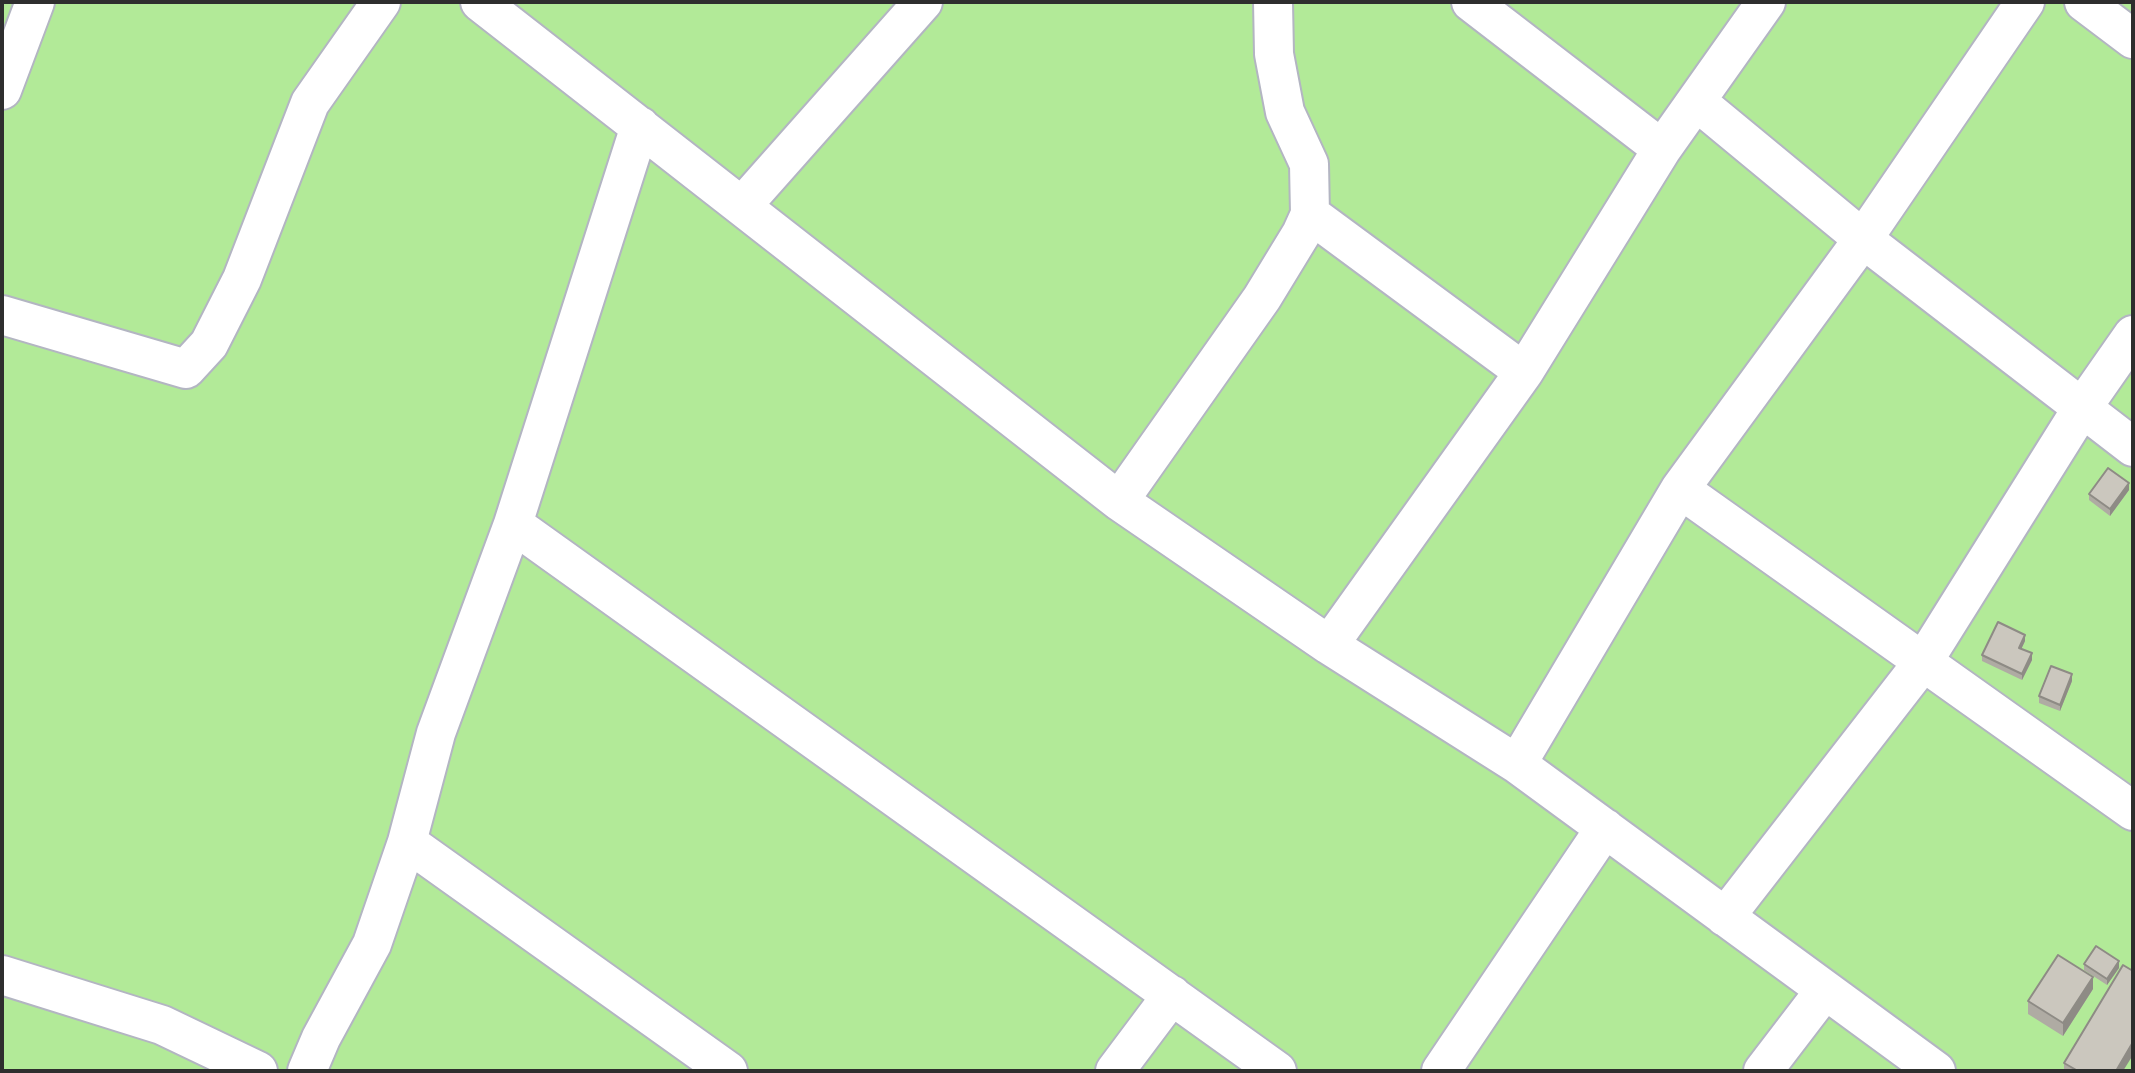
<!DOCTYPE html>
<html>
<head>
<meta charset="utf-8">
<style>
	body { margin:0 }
	#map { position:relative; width:2135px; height:1073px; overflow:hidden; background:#f0e9df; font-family:Raleway,sans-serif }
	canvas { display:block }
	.frame { position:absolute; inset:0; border:4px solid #2e2e2e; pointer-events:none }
</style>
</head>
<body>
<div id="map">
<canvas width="2135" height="1073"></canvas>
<div class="frame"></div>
</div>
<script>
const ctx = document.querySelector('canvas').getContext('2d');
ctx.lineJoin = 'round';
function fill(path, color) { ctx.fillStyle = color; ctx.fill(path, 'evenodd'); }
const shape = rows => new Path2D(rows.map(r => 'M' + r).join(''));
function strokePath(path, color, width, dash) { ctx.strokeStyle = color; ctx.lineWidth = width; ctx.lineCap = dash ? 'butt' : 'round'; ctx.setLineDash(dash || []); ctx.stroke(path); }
const green = shape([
	[2,2,2133,2,2133,1071,2,1071]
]);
const street = shape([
	[480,2,1119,501,1329,645,1517,764,1936,1071],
	[1471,2,1662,149],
	[2084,2,2133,39],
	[2,90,35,2],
	[1696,101,1863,239,2133,447],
	[742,206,923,2],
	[1310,214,1524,372],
	[2,315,186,369,209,344,242,279,310,103,381,2],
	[1680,489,2133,811],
	[1119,501,1262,298,1301,234,1310,214,1309,164,1285,112,1274,54,1273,2],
	[513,524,1277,1071],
	[1329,645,1524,372,1662,149,1766,2],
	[1517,764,1680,489,1863,239,2025,2],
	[407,842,728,1071],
	[1725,917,1923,662,2082,408,2133,335],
	[2,975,162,1025,258,1071],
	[307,1071,321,1038,372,944,407,842,436,733,513,524,640,126],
	[1115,1071,1172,995],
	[1441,1071,1605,828],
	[1763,1071,1825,990]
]);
const wall = shape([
	[2129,490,2110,516,2089,500,2089,494],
	[2025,641,2021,649,2032,660,2022,680,1982,661,1982,655],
	[2072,681,2060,711,2039,703,2039,696],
	[2084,964,2119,968,2107,985,2084,970],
	[2093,989,2063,1036,2028,1014,2028,1001],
	[2064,1063,2123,1071,2064,1071]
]);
const shadedWall = shape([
	[2129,483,2129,490,2110,516,2110,509],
	[2025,635,2025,641,2019,654,2019,648],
	[2032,653,2032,660,2022,680,2022,674],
	[2072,674,2072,681,2060,711,2060,705],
	[2119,961,2119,968,2107,985,2107,979],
	[2093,977,2093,989,2063,1036,2063,1023],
	[2133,1042,2133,1055,2123,1071,2116,1071]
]);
const building = shape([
	[2108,468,2129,483,2110,509,2089,494,2108,468],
	[1998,622,2025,635,2019,648,2032,653,2022,674,1982,655,1998,622],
	[2051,666,2072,674,2060,705,2039,696,2051,666],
	[2096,946,2119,961,2107,979,2084,964,2096,946],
	[2058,955,2093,977,2063,1023,2028,1001,2058,955],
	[2123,965,2133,971,2133,1042,2116,1071,2078,1071,2064,1063,2123,965]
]);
fill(green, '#b2ea98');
strokePath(street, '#b3b5c2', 42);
strokePath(street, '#fff', 38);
fill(wall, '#afaba3');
fill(shadedWall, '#8e8b85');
fill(building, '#cbc7be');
strokePath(building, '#8e8b85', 2);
</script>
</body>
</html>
